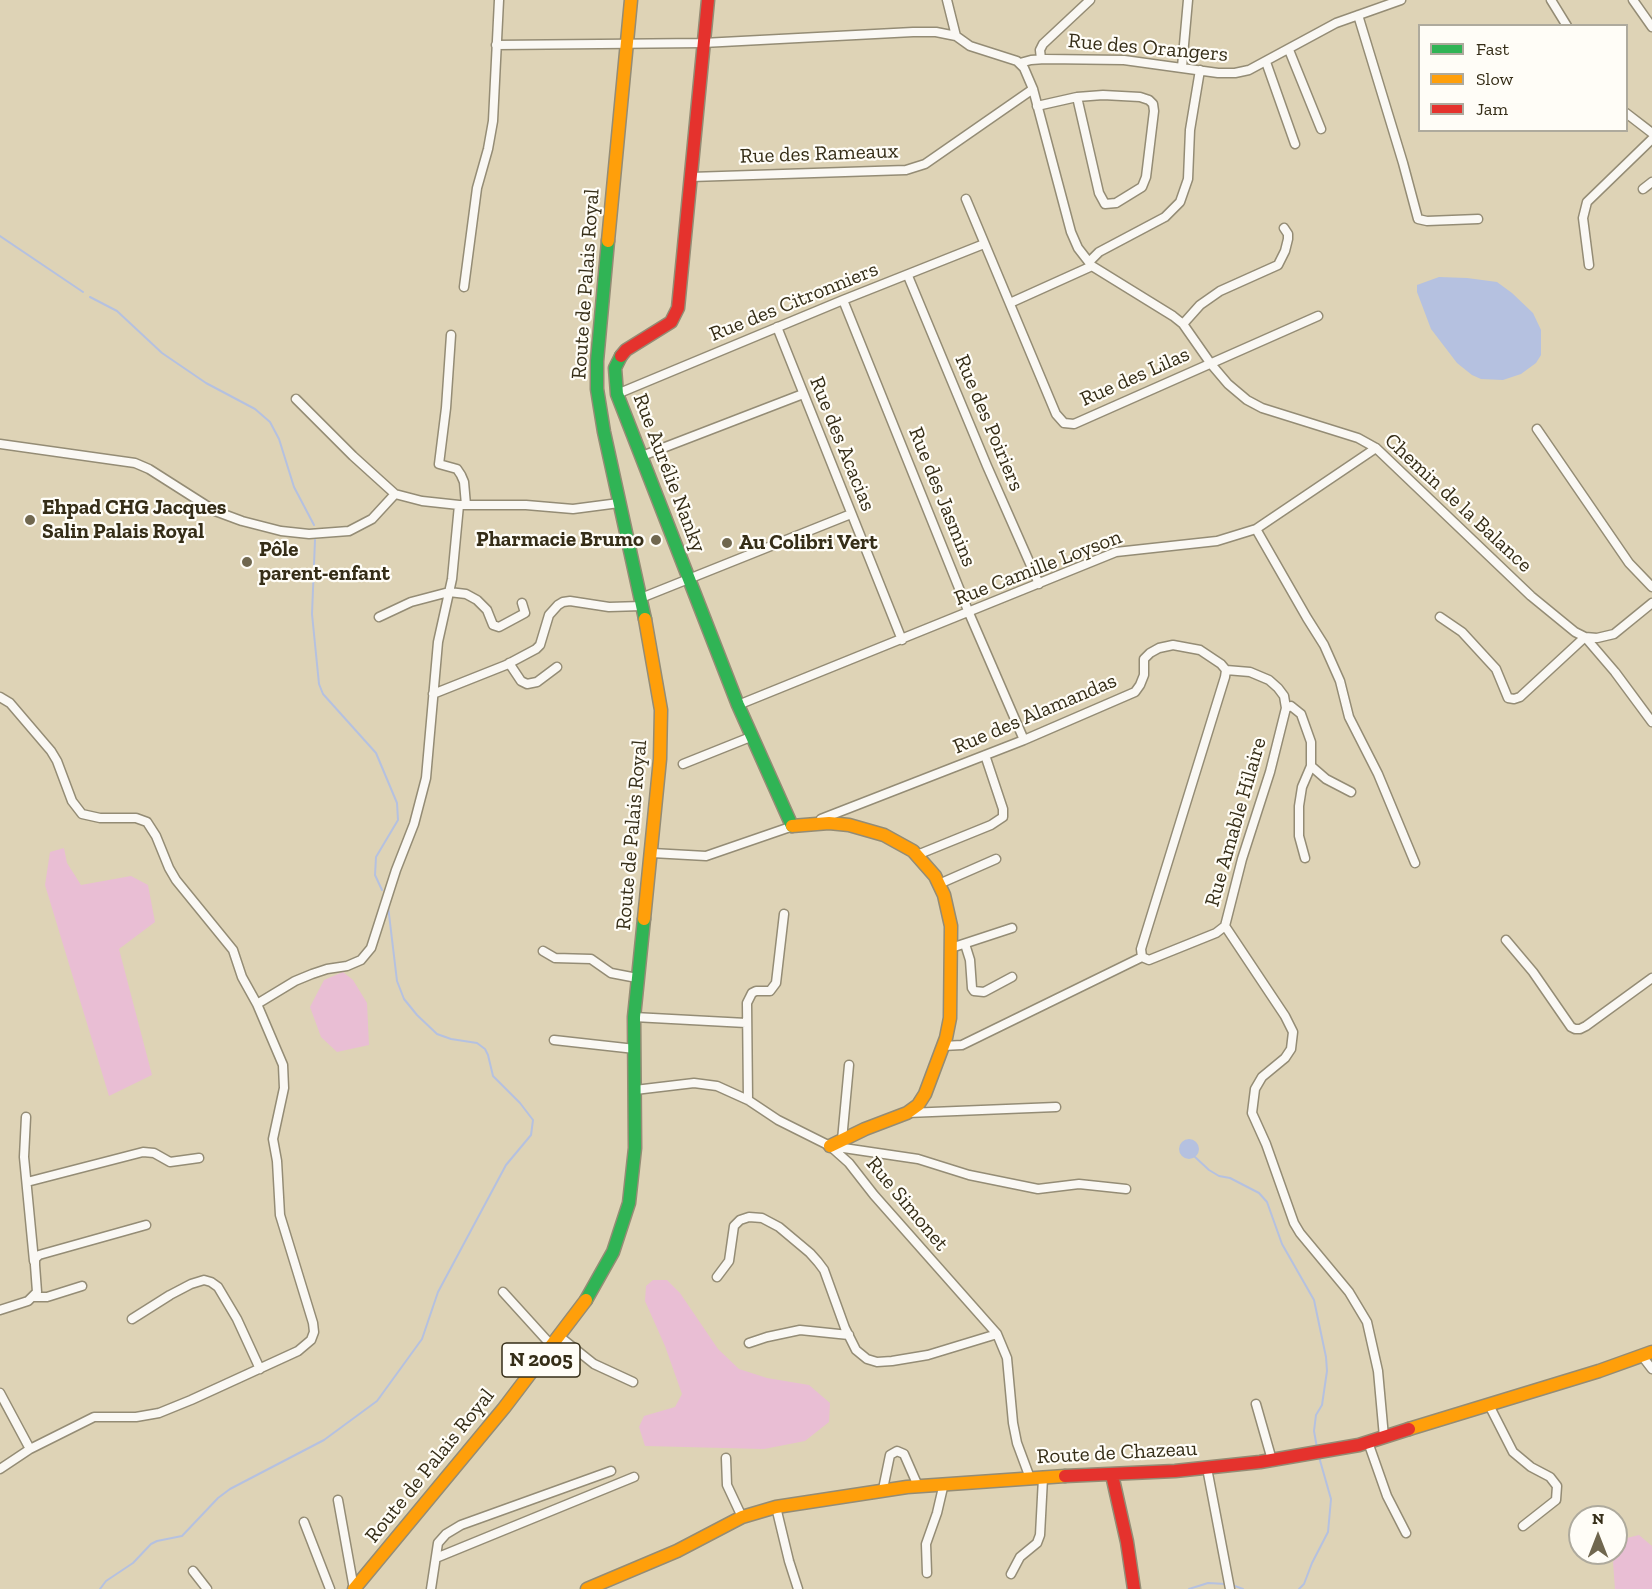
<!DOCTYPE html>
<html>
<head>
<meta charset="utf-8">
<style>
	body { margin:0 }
	#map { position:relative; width:1652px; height:1589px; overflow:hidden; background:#ded3b6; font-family:"Zilla Slab",serif }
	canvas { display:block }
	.legend { position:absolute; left:1418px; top:24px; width:210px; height:108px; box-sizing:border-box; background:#fffdf7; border:2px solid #aeaa9d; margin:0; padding:8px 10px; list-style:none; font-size:18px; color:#352d17 }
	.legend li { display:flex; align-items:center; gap:12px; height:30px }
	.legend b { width:30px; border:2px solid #aeaa9d }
	.north { position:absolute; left:1568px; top:1505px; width:60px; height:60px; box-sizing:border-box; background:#fffdf7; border:2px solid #aeaa9d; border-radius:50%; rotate:0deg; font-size:16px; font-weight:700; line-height:24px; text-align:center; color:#352d17 }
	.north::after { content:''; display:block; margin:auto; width:21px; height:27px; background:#70674f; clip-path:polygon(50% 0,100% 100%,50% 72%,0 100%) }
</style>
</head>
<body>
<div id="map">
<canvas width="1652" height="1589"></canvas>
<ul class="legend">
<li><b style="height:8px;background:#30b455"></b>Fast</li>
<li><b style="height:8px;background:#ff9f0a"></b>Slow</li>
<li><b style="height:8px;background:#e5322d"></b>Jam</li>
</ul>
<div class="north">N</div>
</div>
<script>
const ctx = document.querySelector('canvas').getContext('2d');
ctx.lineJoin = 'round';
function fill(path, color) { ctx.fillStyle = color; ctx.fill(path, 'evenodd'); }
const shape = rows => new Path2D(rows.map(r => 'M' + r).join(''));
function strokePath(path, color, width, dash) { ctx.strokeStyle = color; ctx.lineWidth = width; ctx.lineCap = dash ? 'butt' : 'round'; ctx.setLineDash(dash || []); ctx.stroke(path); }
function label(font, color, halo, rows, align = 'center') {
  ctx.font = font + ' "Zilla Slab",serif'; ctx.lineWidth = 4.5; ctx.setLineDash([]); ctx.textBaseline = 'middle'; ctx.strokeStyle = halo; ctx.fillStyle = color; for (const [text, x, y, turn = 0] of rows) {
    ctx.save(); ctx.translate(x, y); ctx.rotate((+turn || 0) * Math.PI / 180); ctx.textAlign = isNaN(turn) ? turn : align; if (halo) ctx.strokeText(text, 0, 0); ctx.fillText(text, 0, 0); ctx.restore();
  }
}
const green = shape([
	[64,848,67,863,81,885,131,876,148,885,155,922,119,949,152,1075,109,1096,45,885,50,852],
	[343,972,353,980,367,1003,369,1045,337,1052,321,1037,310,1007,324,980],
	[653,1280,667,1280,680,1293,718,1349,739,1369,767,1378,809,1385,830,1403,829,1422,805,1441,764,1449,645,1446,639,1427,644,1416,675,1407,682,1394,665,1346,645,1301,646,1286],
	[1639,1535,1652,1546,1652,1589,1615,1589,1613,1562,1623,1539]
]);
const water = shape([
	[1439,277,1467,278,1497,282,1512,293,1533,313,1541,330,1541,355,1536,363,1521,374,1503,380,1481,379,1472,375,1457,363,1431,329,1417,292,1417,285],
	'1179 1149a10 10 0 1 1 20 0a10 10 0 1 1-20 0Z'
]);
const stream = shape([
	[0,236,83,292],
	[90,297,117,311,162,353,206,383,255,409,270,422,279,439,294,487,314,525],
	[315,540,312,614,319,684,323,694,376,753,397,803,398,820,376,857,375,875,382,890],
	[1195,1157,1209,1170,1219,1176,1230,1178,1259,1193,1267,1202,1282,1244,1314,1300,1326,1357,1327,1371,1322,1405,1316,1415,1314,1431,1317,1448],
	[1232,1585,1243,1589],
	[100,1589,106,1581,133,1563,151,1544,157,1541,182,1536,218,1498,230,1489,324,1440,377,1401,422,1339,438,1292,506,1165,531,1135,533,1120,520,1103,493,1076,488,1055,485,1049,477,1043,451,1039,437,1034,417,1015,404,999,397,981,388,906],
	[1189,1589,1208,1583,1226,1584],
	[1299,1589,1304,1584,1312,1563,1328,1532,1331,1499,1319,1457]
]);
const street = shape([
	[947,0,956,36,970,46,1017,61,1024,68,1033,89,1071,232,1078,248,1092,266,1173,316,1183,324,1211,364,1228,384,1247,400,1262,408,1358,438,1376,448,1531,596,1575,632,1585,637,1597,638,1614,634,1652,603],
	[1551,0,1567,26],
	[1633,0,1652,27],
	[1358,15,1403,163,1418,219,1427,221,1478,219],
	[496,45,703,43,913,32,936,32,956,36],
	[1289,50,1321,129],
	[1041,59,1040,50,1043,44,1090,0],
	[1266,62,1295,144],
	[1020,63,1031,60,1045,59,1124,60,1218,73,1235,73,1249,70,1336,23,1401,0],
	[1182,67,1188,0],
	[1037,106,1077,97,1103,95,1140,97,1149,100,1153,104,1154,111,1146,177,1142,187,1116,203,1105,204,1099,193,1077,97],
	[1626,113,1652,133],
	[691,177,906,170,925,164,1033,89],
	[1643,189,1652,182],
	[966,199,1056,414,1064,423,1074,424,1318,316],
	[1089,262,1099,252,1165,217,1180,202,1188,179,1190,130,1200,70],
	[1589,265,1583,218,1587,202,1652,139],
	[908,276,987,466,1039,584],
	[464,287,477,188,488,149,493,121,499,0],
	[843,300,969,613,1024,740],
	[1010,303,1092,266],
	[1183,324,1200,305,1220,291,1278,265,1285,251,1288,239,1288,234,1284,228],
	[777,327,902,640],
	[451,335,446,408,439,464,457,469,461,475,464,482,466,505],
	[617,394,843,300,984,244],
	[296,399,353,456,395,494,422,501,459,505,526,505,573,509,619,503],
	[1537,429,1629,563,1652,587],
	[0,444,135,463,149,469,215,511,242,521,281,531,309,534,349,531,372,519,395,494],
	[642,456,803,394],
	[1256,529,1307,618,1324,645,1340,681,1349,717,1378,774,1415,863],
	[641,598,851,514],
	[379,617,411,602,449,592,466,594,477,600,487,610,493,625,499,627,525,613,522,603],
	[1440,617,1462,632,1496,669,1508,698,1514,699,1520,697,1585,637,1615,672,1652,722],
	[509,663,521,681,527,684,537,682,557,667],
	[433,694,506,665,536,649,540,645,549,615,558,605,563,602,570,601,609,607,642,606],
	[0,697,10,703,51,751,57,761,72,801,82,814,100,818,136,818,147,822,156,836,169,868,176,880,233,950,242,977,257,1004,283,1065,284,1088,273,1139,277,1161,280,1215,313,1323,314,1332,311,1340,298,1351,191,1400,159,1413,136,1417,94,1417,30,1449,0,1469],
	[738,705,1116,552,1217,541,1256,529,1376,448],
	[1286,708,1291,706,1301,714,1311,742,1311,766,1302,787,1299,806,1299,836,1305,858],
	[683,764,753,736],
	[1311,766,1326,779,1351,792],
	[821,819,1024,740,1135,692,1140,685,1144,675,1144,659,1150,653,1159,648,1173,645,1200,650,1221,664,1226,670,1225,677,1141,949,1142,957,1149,960,1216,933,1225,926,1242,859,1270,772,1286,708,1284,696,1278,688,1269,680,1250,672,1226,670],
	[652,853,706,856,796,825],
	[917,855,991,825,1003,817,1003,809,985,755],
	[939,884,996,859],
	[1225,926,1285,1016,1293,1032,1291,1049,1285,1058,1262,1077,1255,1089,1252,1113,1266,1144,1294,1223,1300,1233,1349,1292,1367,1322,1378,1371,1384,1437],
	[1506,940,1533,972,1571,1027,1575,1029,1580,1029,1586,1026,1652,978],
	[965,944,970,960,972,988,974,991,984,992,1012,977],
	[951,948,1012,928],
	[543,951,555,958,591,959,611,973,637,978],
	[257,1004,295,981,312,974,327,969,347,966,361,960,371,948,396,870,414,824,426,778,438,642,452,579,459,505],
	[634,1017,746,1023],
	[554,1040,635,1049],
	[943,1046,962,1045,1142,957],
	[635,1090,694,1083,717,1086,748,1100,778,1120,830,1146,849,1163,874,1195,997,1334,1007,1358,1013,1423,1017,1443,1030,1478],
	[748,1100,747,1003,752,993,756,991,770,991,776,983,784,914],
	[907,1113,1056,1107],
	[26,1117,24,1157,34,1261],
	[842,1140,849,1065],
	[830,1146,918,1159,969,1175,1038,1189,1079,1184,1126,1189],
	[27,1182,143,1152,154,1153,170,1162,199,1158],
	[717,1277,729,1261,734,1226,740,1220,749,1217,762,1218,779,1227,810,1253,818,1262,824,1270,845,1328,856,1350,867,1359,877,1362,892,1361,928,1355,997,1334],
	[503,1292,552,1346],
	[33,1297,47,1297,82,1286],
	[0,1310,28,1301,37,1292,35,1265,35,1259,39,1255,146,1225],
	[132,1319,170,1295,191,1284,204,1280,211,1282,218,1287,237,1319,260,1369],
	[559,1336,594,1364,633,1382],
	[749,1343,767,1337,800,1330,849,1335],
	[1642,1356,1652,1369],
	[0,1393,30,1449],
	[1256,1404,1272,1460],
	[1489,1405,1513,1452,1531,1467,1550,1477,1557,1486,1556,1500,1523,1526],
	[1368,1442,1387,1496,1406,1533],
	[726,1458,727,1485,742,1517],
	[1207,1468,1230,1589],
	[883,1489,890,1455,897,1451,904,1454,918,1486],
	[338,1500,354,1589],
	[776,1507,789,1561,798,1589],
	[304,1522,330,1589],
	[436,1558,634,1477],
	[193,1571,207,1589],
	[927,1573,926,1544,937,1513,944,1483],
	[1011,1574,1020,1557,1037,1543,1040,1535,1043,1478],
	[431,1589,438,1543,446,1534,461,1525,611,1471]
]);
const fast = shape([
	[608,241,597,361,597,389,604,432,645,619],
	[621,356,615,368,617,394,738,705,792,826],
	[586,1300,613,1252,629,1203,635,1148,634,1017,644,919]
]);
const slow = shape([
	[608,241,631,0],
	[792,826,829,823,849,825,884,835,913,851,935,876,944,895,951,926,950,1018,946,1038,925,1094,918,1105,907,1113,865,1129,830,1146],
	[644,919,660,759,661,710,645,619],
	[1409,1429,1599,1371,1652,1352],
	[354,1589,504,1408,586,1300],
	[587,1589,677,1551,742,1517,776,1507,907,1487,1065,1476]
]);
const jam = shape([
	[621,356,626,350,671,322,678,308,708,0],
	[1112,1475,1127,1542,1134,1589],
	[1065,1476,1175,1471,1260,1462,1359,1445,1409,1429]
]);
const markers = [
	[30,520,6,"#70674f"],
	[656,540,6,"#70674f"],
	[727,543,6,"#70674f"],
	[247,562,6,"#70674f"]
];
const shields = [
	[541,1360,78]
];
const shieldNames = [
	["N 2005",541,1360]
];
const streetNames = [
	["Rue des Orangers",1148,48,5],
	["Rue des Rameaux",819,154,-2],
	["Route de Palais Royal",586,284,-86],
	["Rue des Citronniers",794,302,-22],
	["Rue des Lilas",1135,377,-24],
	["Rue des Poiriers",989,423,67],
	["Rue des Acacias",842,444,68],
	["Rue Aurélie Nanky",669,473,69],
	["Rue des Jasmins",942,497,68],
	["Chemin de la Balance",1458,503,43],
	["Rue Camille Loyson",1038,568,-21],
	["Rue des Alamandas",1035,714,-23],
	["Rue Amable Hilaire",1236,822,-74],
	["Route de Palais Royal",632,835,-85],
	["Rue Simonet",907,1204,50],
	["Route de Chazeau",1117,1453,-3],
	["Route de Palais Royal",430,1466,-51]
];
const poiNames = [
	["Ehpad CHG Jacques",42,508],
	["Salin Palais Royal",42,532],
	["Pharmacie Brumo",644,540,"right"],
	["Au Colibri Vert",739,543],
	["Pôle",259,550],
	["parent-enfant",259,574]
];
fill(green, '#e9bed4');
fill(water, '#b5c1e0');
strokePath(stream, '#b5c1e0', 2);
strokePath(street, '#948c75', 11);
strokePath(fast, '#948c75', 15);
strokePath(slow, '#948c75', 15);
strokePath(jam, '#948c75', 15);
strokePath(street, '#faf8f4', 8);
strokePath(fast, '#30b455', 12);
strokePath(slow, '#ff9f0a', 12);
strokePath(jam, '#e5322d', 12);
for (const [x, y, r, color] of markers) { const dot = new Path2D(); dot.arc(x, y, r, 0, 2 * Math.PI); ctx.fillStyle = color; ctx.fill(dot); strokePath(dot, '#fffdf7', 2); }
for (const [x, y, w] of shields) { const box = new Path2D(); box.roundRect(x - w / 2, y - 17, w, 34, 4.5); ctx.fillStyle = '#fffdf7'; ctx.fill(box); strokePath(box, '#352d17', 1.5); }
label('bold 20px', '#352d17', null, shieldNames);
label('21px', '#352d17', '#fffdf7', streetNames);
label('bold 21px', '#352d17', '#fffdf7', poiNames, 'left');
</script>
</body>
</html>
